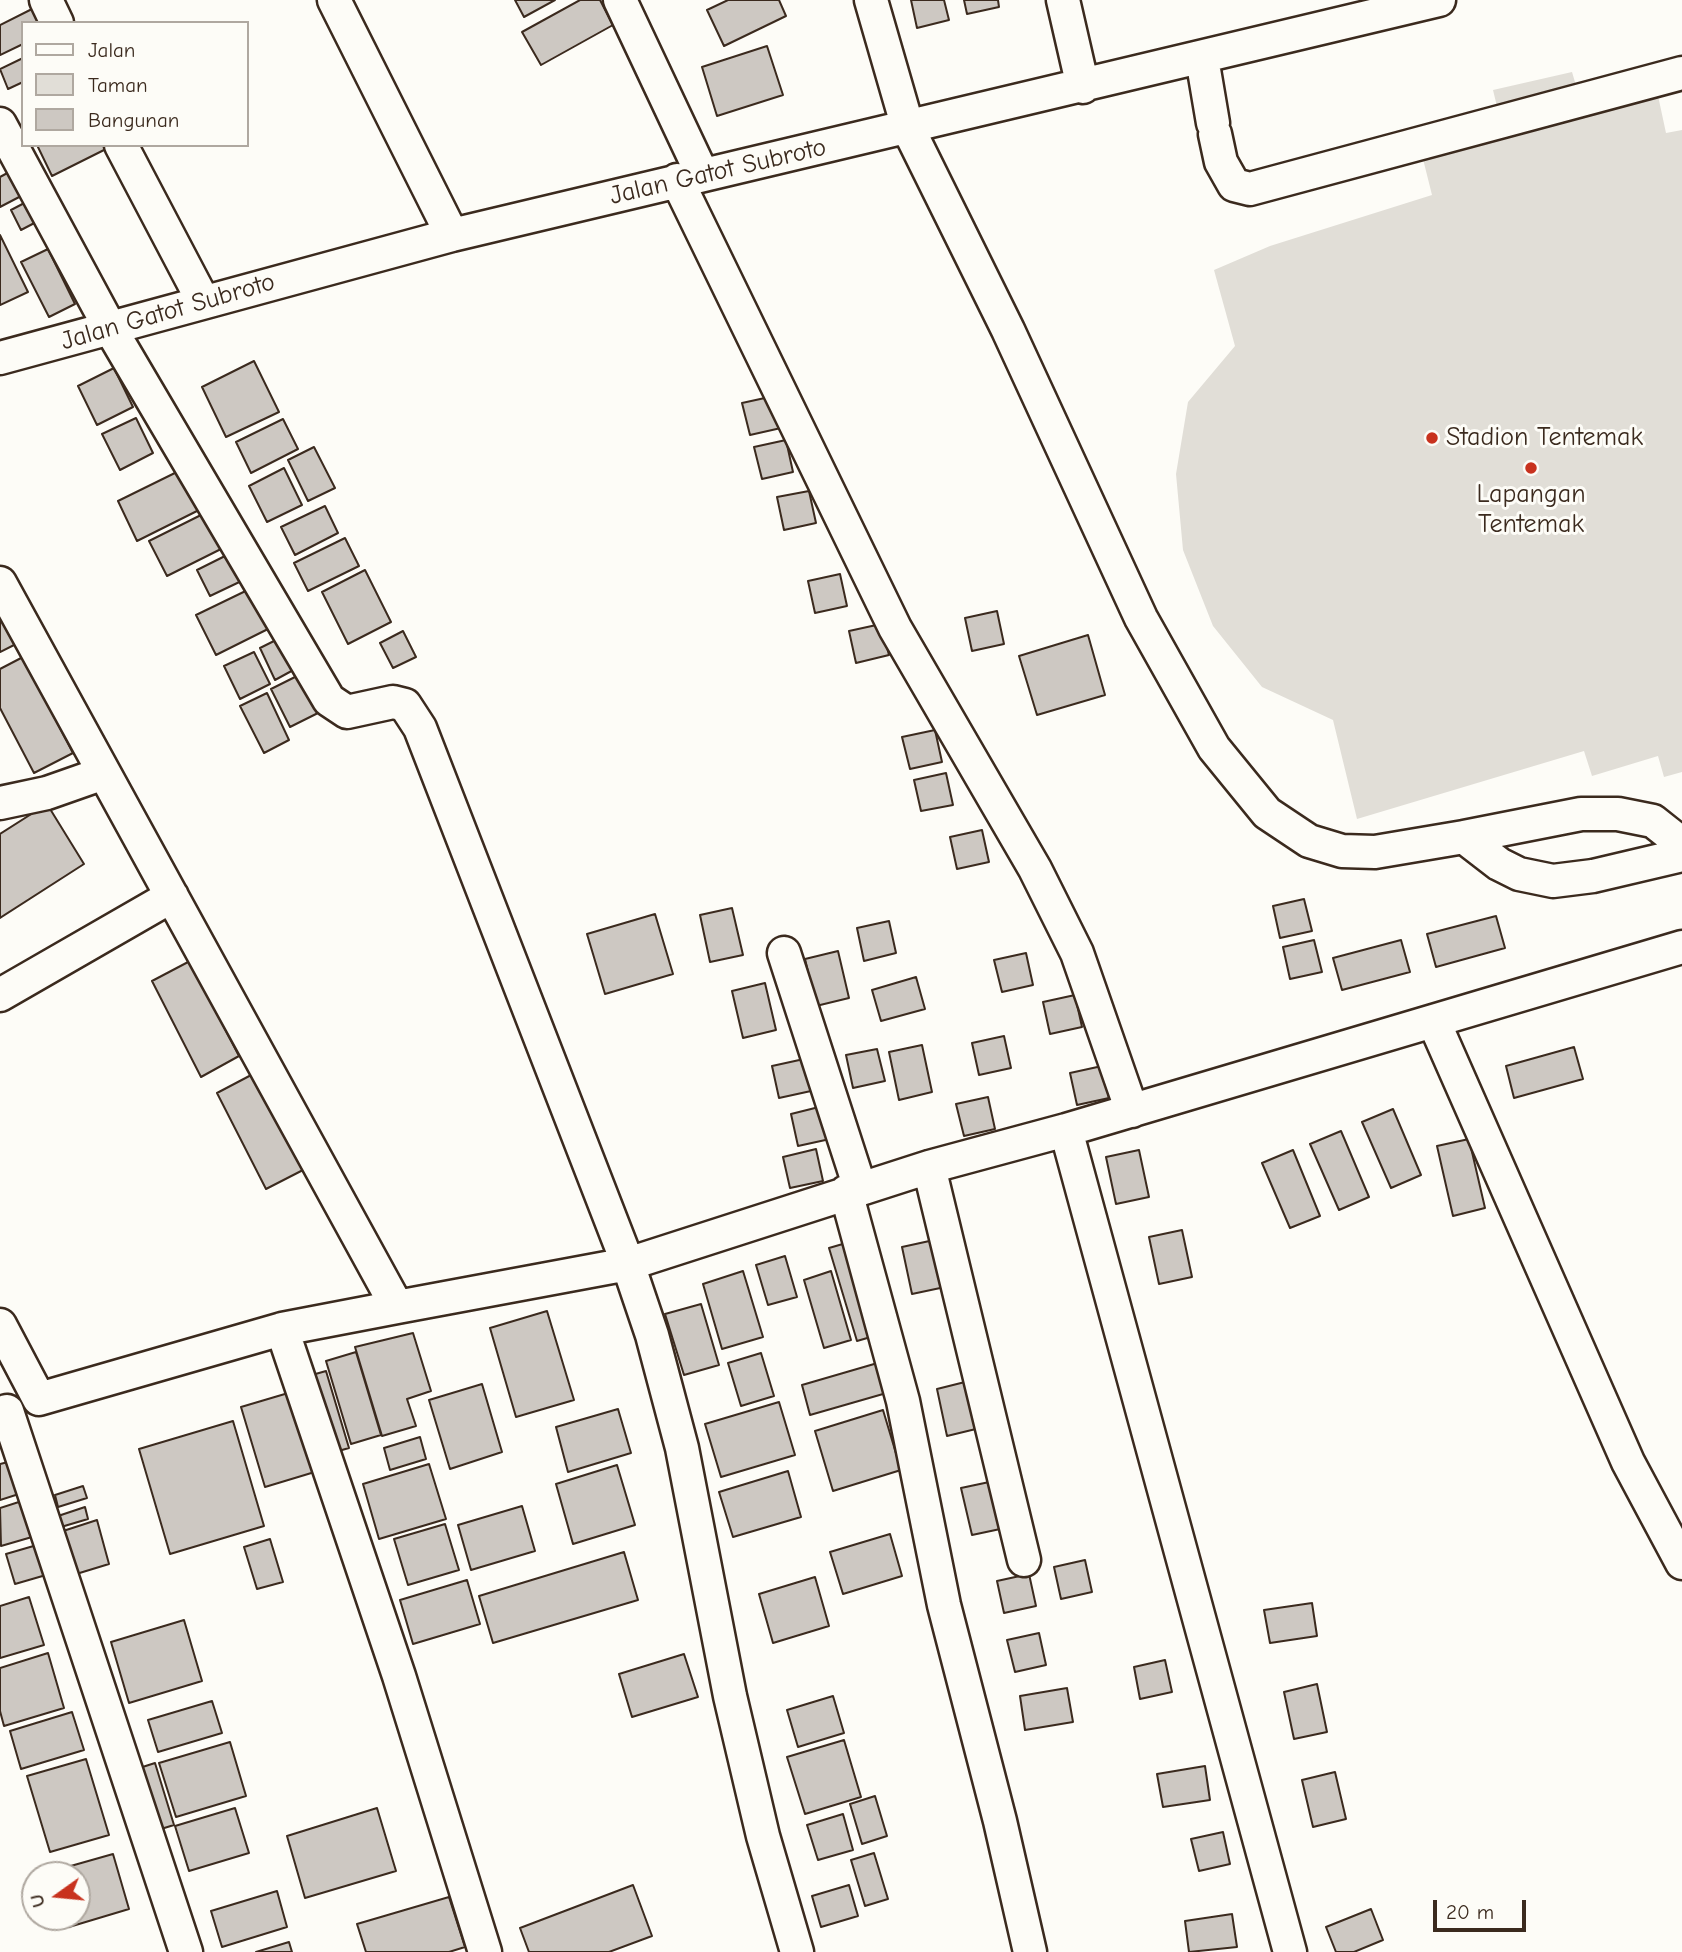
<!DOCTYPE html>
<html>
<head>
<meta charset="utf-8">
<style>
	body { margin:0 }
	#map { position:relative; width:1682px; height:1952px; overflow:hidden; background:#fdfcf7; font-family:"Comic Neue",sans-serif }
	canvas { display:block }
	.legend { position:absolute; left:21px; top:21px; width:228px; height:126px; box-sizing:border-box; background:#fdfcf7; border:2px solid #afa8a0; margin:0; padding:9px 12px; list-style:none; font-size:21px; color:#3b2a1e }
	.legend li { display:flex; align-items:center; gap:14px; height:35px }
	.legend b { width:35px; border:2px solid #afa8a0 }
	.north { position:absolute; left:21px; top:1861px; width:70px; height:70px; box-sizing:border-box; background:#fdfcf7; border:2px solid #afa8a0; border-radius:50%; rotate:255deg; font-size:19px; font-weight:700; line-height:28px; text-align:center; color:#3b2a1e }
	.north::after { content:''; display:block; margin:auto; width:24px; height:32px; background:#c8321e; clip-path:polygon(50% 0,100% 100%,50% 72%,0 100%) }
	.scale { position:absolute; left:1433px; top:1900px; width:93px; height:32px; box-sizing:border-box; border:4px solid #3b2a1e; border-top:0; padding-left:9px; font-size:21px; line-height:24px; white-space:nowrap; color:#3b2a1e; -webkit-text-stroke:5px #fdfcf7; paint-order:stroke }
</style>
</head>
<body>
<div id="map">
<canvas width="1682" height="1952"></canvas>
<ul class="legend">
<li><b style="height:9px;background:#fdfcf7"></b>Jalan</li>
<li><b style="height:19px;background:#e1ded7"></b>Taman</li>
<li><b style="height:19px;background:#cdc8c2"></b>Bangunan</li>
</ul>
<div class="north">U</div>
<div class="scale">20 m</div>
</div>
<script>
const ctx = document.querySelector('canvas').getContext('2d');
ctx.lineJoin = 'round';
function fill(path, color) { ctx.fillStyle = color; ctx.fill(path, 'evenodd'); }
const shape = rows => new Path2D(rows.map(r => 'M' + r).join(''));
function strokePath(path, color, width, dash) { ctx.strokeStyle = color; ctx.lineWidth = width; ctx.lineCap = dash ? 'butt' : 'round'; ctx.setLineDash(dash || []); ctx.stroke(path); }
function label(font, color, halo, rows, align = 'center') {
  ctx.font = font + ' "Comic Neue",sans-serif'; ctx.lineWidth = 6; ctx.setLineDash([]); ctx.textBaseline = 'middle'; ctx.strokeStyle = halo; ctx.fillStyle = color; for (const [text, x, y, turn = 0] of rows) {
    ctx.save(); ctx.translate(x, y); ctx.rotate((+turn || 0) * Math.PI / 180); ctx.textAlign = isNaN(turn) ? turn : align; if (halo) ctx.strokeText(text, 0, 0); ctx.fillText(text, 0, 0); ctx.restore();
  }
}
const green = shape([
	[1572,72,1580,99,1654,77,1666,133,1682,130,1682,772,1664,777,1658,756,1592,776,1584,751,1357,819,1333,720,1262,687,1213,626,1183,550,1176,474,1188,402,1235,346,1214,270,1270,246,1432,195,1419,143,1501,123,1493,90]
]);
const building = shape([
	[515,0,555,0,524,17,515,0],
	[580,0,600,0,613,25,541,65,522,32,580,0],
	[728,0,779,0,786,16,724,46,707,10,728,0],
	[911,0,944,0,949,20,917,28,911,0],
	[964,0,998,0,999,7,967,14,964,0],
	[32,9,39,23,23,23,23,44,0,55,0,25,32,9],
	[767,46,783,95,717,116,702,67,767,46],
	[23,58,23,82,8,89,0,69,23,58],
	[37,145,107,145,108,148,52,176,37,145],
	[11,171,23,195,0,207,0,177,11,171],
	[32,199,42,219,21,230,11,210,32,199],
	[0,235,28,292,0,305,0,235],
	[48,249,75,304,49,317,21,262,48,249],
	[254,361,279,412,226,437,202,387,254,361],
	[114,368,133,407,97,425,78,386,114,368],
	[774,396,781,428,750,435,742,403,774,396],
	[136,418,153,453,120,470,102,434,136,418],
	[283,419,298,449,251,473,236,442,283,419],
	[786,440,793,472,762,479,754,447,786,440],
	[314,447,335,488,308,501,288,460,314,447],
	[284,468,302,505,267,522,249,486,284,468],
	[183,469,203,508,137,541,118,501,183,469],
	[809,491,816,523,784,530,777,497,809,491],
	[325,506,338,533,295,555,281,527,325,506],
	[205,513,223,548,167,576,149,541,205,513],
	[345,538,359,566,308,591,294,563,345,538],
	[239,549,252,576,210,596,197,570,239,549],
	[365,570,391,622,348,644,322,592,365,570],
	[840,574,847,606,815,613,808,581,840,574],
	[258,585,278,624,216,655,196,615,258,585],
	[0,609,18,643,0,652,0,609],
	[997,611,1004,644,972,651,965,618,997,611],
	[881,624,889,655,856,663,849,631,881,624],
	[403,631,416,657,393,668,380,643,403,631],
	[1088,635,1105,695,1037,715,1019,656,1088,635],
	[282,637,297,668,275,680,260,648,282,637],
	[254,652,270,684,240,699,224,666,254,652],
	[23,657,73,753,34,773,0,708,0,669,23,657],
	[303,673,322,711,290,727,271,689,303,673],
	[267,693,289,740,264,753,240,706,267,693],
	[935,730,942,762,910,769,902,737,935,730],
	[946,773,953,805,921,811,914,780,946,773],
	[47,804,84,864,0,918,0,834,47,804],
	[982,830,989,862,957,869,950,837,982,830],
	[1304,899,1312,931,1280,938,1273,906,1304,899],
	[732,908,743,955,710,962,700,915,732,908],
	[655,914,673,974,605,994,587,934,655,914],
	[1496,916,1505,948,1436,967,1427,934,1496,916],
	[889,921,896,953,864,961,857,928,889,921],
	[1314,940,1322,972,1290,979,1283,947,1314,940],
	[1401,940,1410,972,1342,990,1333,958,1401,940],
	[838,951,849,998,816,1006,805,959,838,951],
	[1026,953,1033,985,1002,992,994,960,1026,953],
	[190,961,239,1056,201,1077,152,981,190,961],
	[916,977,925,1009,881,1021,872,990,916,977],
	[765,983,776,1030,743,1038,732,991,765,983],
	[1075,995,1082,1027,1050,1034,1043,1002,1075,995],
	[1004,1036,1011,1068,979,1075,972,1043,1004,1036],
	[922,1045,932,1092,899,1100,889,1052,922,1045],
	[1574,1047,1583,1079,1514,1098,1506,1066,1574,1047],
	[877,1049,885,1081,853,1088,846,1055,877,1049],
	[804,1059,811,1091,779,1098,772,1066,804,1059],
	[1102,1066,1109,1098,1077,1105,1070,1073,1102,1066],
	[255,1073,305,1169,266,1189,217,1093,255,1073],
	[988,1097,995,1129,964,1136,956,1104,988,1097],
	[823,1106,830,1139,798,1146,791,1114,823,1106],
	[1393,1109,1421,1175,1391,1188,1362,1122,1393,1109],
	[1341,1131,1369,1197,1339,1210,1310,1144,1341,1131],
	[1469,1139,1485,1208,1453,1216,1437,1146,1469,1139],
	[816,1149,823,1181,790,1188,783,1157,816,1149],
	[1139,1150,1149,1197,1116,1204,1106,1157,1139,1150],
	[1293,1150,1320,1216,1290,1228,1262,1163,1293,1150],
	[1182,1230,1192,1277,1159,1284,1149,1237,1182,1230],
	[934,1240,945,1287,912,1294,902,1247,934,1240],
	[853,1241,881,1334,857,1341,829,1248,853,1241],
	[785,1256,797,1297,768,1305,756,1265,785,1256],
	[743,1271,763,1337,722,1349,703,1284,743,1271],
	[831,1271,851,1340,824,1348,804,1280,831,1271],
	[701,1304,719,1365,684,1375,665,1314,701,1304],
	[547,1311,574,1400,516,1417,490,1328,547,1311],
	[413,1333,431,1391,407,1399,416,1426,382,1436,355,1347,413,1333],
	[356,1352,381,1435,351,1444,326,1361,356,1352],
	[761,1353,774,1396,741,1406,728,1363,761,1353],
	[881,1362,890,1392,810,1415,802,1385,881,1362],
	[326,1371,349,1448,335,1452,312,1375,326,1371],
	[969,1381,980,1428,947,1436,937,1389,969,1381],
	[482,1384,502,1452,450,1469,429,1400,482,1384],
	[295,1391,318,1471,265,1487,241,1407,295,1391],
	[779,1402,795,1455,721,1477,705,1424,779,1402],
	[618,1409,631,1453,568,1472,556,1427,618,1409],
	[883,1410,901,1470,833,1491,815,1431,883,1410],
	[233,1421,264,1526,170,1554,139,1449,233,1421],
	[420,1437,426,1459,390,1470,384,1448,420,1437],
	[12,1461,22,1493,0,1500,0,1464,12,1461],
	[429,1464,446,1519,379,1539,363,1484,429,1464],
	[617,1465,635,1525,573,1544,556,1484,617,1465],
	[788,1471,801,1517,733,1537,719,1492,788,1471],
	[994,1481,1005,1528,972,1535,961,1488,994,1481],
	[83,1486,87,1498,58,1507,55,1495,83,1486],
	[22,1501,32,1537,1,1546,0,1508,22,1501],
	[522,1506,535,1551,471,1570,458,1525,522,1506],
	[85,1507,88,1519,61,1527,58,1516,85,1507],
	[97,1520,109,1564,73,1575,60,1532,97,1520],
	[445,1524,459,1570,408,1585,394,1539,445,1524],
	[890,1534,902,1576,843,1594,830,1552,890,1534],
	[270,1539,283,1582,257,1589,244,1547,270,1539],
	[37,1545,46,1575,15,1584,6,1554,37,1545],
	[624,1552,638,1600,493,1643,479,1596,624,1552],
	[1085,1560,1092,1592,1061,1599,1054,1567,1085,1560],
	[1029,1574,1036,1606,1004,1613,997,1581,1029,1574],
	[815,1577,829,1626,773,1643,759,1594,815,1577],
	[467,1580,480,1624,413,1644,400,1600,467,1580],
	[29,1597,44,1645,0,1658,0,1606,29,1597],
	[1312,1603,1317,1636,1270,1643,1264,1610,1312,1603],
	[184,1620,202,1681,129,1703,111,1642,184,1620],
	[1039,1633,1046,1665,1015,1672,1007,1640,1039,1633],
	[48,1653,64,1708,4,1726,0,1711,0,1668,48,1653],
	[684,1654,698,1697,632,1717,619,1674,684,1654],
	[1165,1660,1172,1692,1140,1699,1134,1667,1165,1660],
	[1317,1684,1327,1732,1294,1739,1284,1692,1317,1684],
	[1067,1688,1073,1722,1025,1730,1020,1696,1067,1688],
	[833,1696,844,1733,798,1747,787,1710,833,1696],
	[212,1701,222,1733,158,1752,148,1720,212,1701],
	[72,1712,84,1750,21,1769,10,1731,72,1712],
	[844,1740,861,1797,805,1814,787,1757,844,1740],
	[230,1742,246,1796,176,1817,159,1763,230,1742],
	[86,1759,109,1835,50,1852,27,1776,86,1759],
	[155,1763,174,1825,148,1833,130,1771,155,1763],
	[1205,1766,1210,1800,1163,1807,1157,1774,1205,1766],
	[1335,1772,1346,1819,1313,1827,1302,1780,1335,1772],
	[875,1796,887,1836,862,1844,850,1804,875,1796],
	[235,1808,249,1853,189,1871,175,1826,235,1808],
	[377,1808,396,1871,305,1898,287,1836,377,1808],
	[843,1814,853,1850,818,1860,807,1825,843,1814],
	[1223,1832,1230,1864,1199,1871,1191,1839,1223,1832],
	[874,1853,888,1899,865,1906,851,1860,874,1853],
	[113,1854,129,1909,69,1927,66,1917,77,1917,77,1875,54,1875,53,1871,113,1854],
	[633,1885,652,1936,609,1952,529,1952,520,1928,633,1885],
	[849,1885,858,1916,821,1927,812,1896,849,1885],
	[277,1891,287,1927,222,1947,211,1911,277,1891],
	[449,1897,465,1947,449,1952,366,1952,357,1924,449,1897],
	[1371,1909,1383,1940,1354,1952,1336,1952,1326,1927,1371,1909],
	[1232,1914,1237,1947,1189,1952,1185,1921,1232,1914],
	[289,1942,292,1952,256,1952,289,1942]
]);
const minor = shape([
	[46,0,57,23],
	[334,0,452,235],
	[620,0,702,174],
	[871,0,908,128,1008,330,1141,618,1214,748,1267,813,1309,841,1342,851,1375,852,1464,837,1499,864,1519,874,1553,881,1593,876,1682,855],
	[1063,0,1083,87],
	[1202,58,1213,123],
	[0,124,110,328,329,700,347,712,393,702,405,705,420,728,628,1264,652,1335,682,1448,730,1696,763,1836,797,1952],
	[1215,134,1221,162,1234,185,1250,189,1682,73],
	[121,145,203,301],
	[677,180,895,628,1035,869,1077,953,1132,1111],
	[0,358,452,235,1439,0],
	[0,583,397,1307,282,1329,39,1399,0,1325],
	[0,803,47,793,104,773],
	[1464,837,1581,814,1618,814,1653,821,1682,844],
	[784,953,860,1188],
	[0,995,172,896],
	[1434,1022,1628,1462,1682,1563],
	[1066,1130,1290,1952],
	[929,1167,1024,1560],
	[846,1192,903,1401,944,1605,1000,1821,1030,1952],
	[397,1307,628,1264,929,1167,1066,1130,1682,947],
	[282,1329,399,1676,485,1952],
	[7,1411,186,1952]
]);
const markers = [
	[1432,438,7,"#c8321e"],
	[1531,468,7,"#c8321e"]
];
const streetNames = [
	["Jalan Gatot Subroto",718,172,-13],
	["Jalan Gatot Subroto",168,312,-16]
];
const poiNames = [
	["Stadion Tentemak",1446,438],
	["Lapangan",1531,495,"center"],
	["Tentemak",1531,525,"center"]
];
fill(green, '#e1ded7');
fill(building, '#cdc8c2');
strokePath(building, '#3b2a1e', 2);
strokePath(minor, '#3b2a1e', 37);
strokePath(minor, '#fdfcf7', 32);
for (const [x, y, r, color] of markers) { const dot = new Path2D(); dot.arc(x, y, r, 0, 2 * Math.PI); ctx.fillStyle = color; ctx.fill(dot); strokePath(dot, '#fdfcf7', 2.5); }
label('26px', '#3b2a1e', '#fdfcf7', streetNames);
label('26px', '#3b2a1e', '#fdfcf7', poiNames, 'left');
</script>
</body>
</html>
